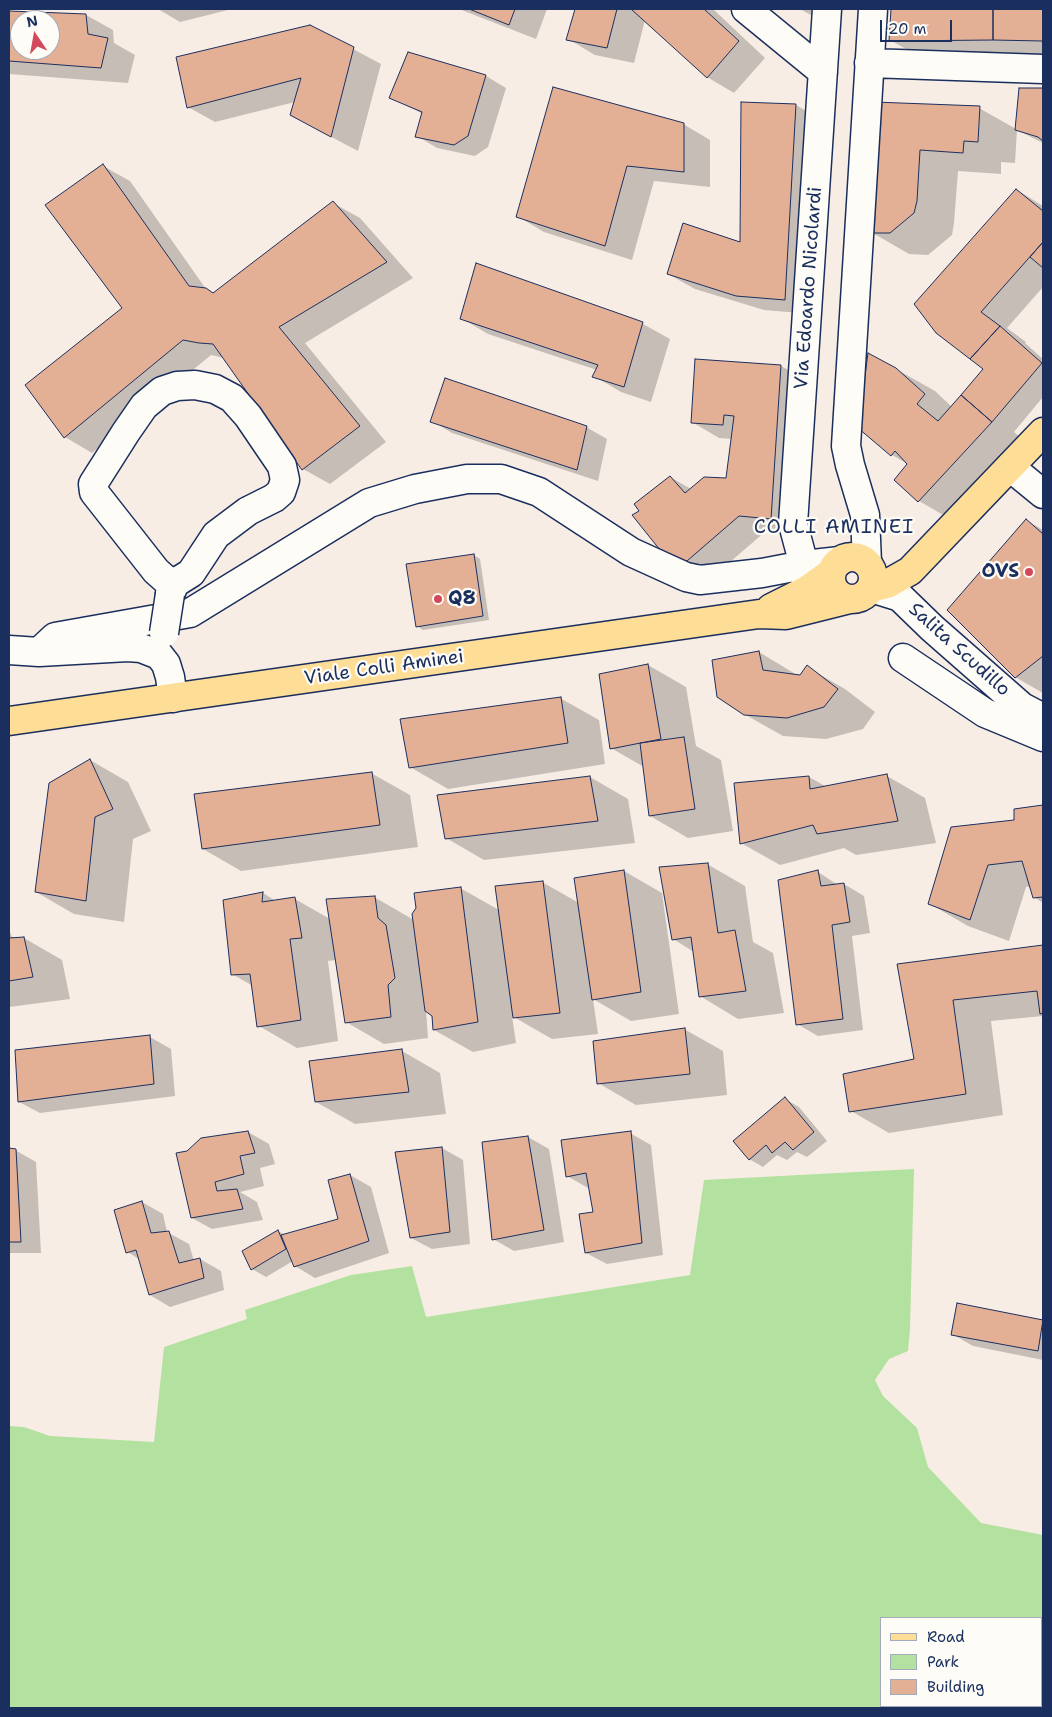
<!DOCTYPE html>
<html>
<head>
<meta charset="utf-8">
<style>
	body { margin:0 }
	#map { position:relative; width:1052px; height:1717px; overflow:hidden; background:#f8ede4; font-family:"Shantell Sans",sans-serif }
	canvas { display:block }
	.frame { position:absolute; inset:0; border:10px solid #1b2f5e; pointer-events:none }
	.legend { position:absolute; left:880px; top:1617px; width:162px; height:90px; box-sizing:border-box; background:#fdfcf7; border:1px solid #a3aaba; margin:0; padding:6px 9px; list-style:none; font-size:15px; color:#1b2f5e }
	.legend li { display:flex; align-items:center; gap:10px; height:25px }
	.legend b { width:25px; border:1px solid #a3aaba }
	.north { position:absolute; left:10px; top:10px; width:50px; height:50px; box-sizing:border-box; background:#fdfcf7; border:1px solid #a3aaba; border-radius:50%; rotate:348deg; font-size:14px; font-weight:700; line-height:20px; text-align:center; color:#1b2f5e }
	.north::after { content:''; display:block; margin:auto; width:18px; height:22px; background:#d1495b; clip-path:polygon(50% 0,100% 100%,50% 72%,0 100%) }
	.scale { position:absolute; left:880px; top:20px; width:72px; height:22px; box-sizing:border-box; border:2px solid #1b2f5e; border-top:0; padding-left:6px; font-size:15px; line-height:18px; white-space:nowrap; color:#1b2f5e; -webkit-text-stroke:4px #fdfcf7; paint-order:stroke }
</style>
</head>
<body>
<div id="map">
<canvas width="1052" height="1717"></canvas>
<div class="frame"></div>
<ul class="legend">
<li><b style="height:6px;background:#fedd96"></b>Road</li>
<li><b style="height:14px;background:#b3e19f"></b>Park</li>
<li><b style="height:14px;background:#e3b096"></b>Building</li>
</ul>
<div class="north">N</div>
<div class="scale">20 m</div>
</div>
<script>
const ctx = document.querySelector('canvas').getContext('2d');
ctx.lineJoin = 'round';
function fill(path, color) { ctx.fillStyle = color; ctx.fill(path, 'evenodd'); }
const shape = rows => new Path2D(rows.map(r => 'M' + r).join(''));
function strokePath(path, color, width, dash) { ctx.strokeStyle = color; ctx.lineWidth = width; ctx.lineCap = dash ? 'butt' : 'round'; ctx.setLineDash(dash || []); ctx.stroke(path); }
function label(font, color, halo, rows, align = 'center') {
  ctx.font = font + ' "Shantell Sans",sans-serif'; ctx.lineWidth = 4.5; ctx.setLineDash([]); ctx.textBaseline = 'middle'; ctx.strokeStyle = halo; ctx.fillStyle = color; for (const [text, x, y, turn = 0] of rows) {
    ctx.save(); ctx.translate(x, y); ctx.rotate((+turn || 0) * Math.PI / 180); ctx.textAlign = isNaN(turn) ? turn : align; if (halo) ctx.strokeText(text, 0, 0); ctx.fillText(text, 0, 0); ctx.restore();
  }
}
const green = shape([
	[914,1169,910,1329,908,1351,889,1359,875,1380,883,1396,917,1428,928,1467,981,1523,1043,1535,1043,1708,9,1708,9,1426,24,1427,50,1436,154,1442,164,1347,247,1319,245,1310,351,1275,412,1266,426,1317,690,1275,704,1180],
	[881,1618,1041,1618,1041,1706,881,1706]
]);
const shadow = shape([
	[158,9,232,9,180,22],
	[459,9,547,9,536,39],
	[576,9,713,9,765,58,734,93,707,77,645,20,634,63,595,55,568,39],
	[800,9,829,9,820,20],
	[892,9,1043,9,1043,62,929,62,890,40],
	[9,12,86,15,113,30,114,43,135,55,128,83,9,74],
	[20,20,50,20,50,50,20,50],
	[310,26,381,64,358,151,318,130,295,102,215,122,188,107],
	[408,54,486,76,506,88,488,147,475,156,437,148,417,136,423,114,390,97],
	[1043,89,1043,143,1017,130,1015,163,1001,162,1001,174,958,171,954,223,952,235,928,255,909,254,871,232,875,103,979,108,1016,129,1020,90],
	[796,105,823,121,812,314,764,310,695,289,668,274,741,244],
	[683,124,710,140,710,187,654,181,632,260,544,232,517,216],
	[103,166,130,181,206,289,214,294,333,203,360,218,413,278,305,343,386,442,330,484,303,469,224,358,211,355,92,453,65,437,26,385,124,309],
	[1017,190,1043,206,1043,287,1007,328,1026,342,1025,343,1043,359,1043,397,1014,432,1029,445,957,523,919,501,908,464,892,455,896,369,935,391,952,407,985,369,937,332],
	[477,264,643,324,670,339,651,402,621,392,594,376,597,370,488,334,461,318],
	[696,361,781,366,808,381,798,534,766,531,708,581,692,572,641,511,670,477,691,489,727,479,732,439,719,438,692,422],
	[432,421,586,427,607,439,598,481,452,433],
	[1026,520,1043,530,1043,693,1015,677],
	[474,555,480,559,489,620,423,630,417,626],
	[759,652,797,675,801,676,807,667,845,689,875,712,863,729,826,739,783,736,744,714],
	[648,665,686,687,696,746,721,760,733,831,688,838,650,816,644,767,611,748],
	[560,698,599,720,605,764,448,789,410,767],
	[90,760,128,782,151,831,133,839,124,922,74,914,36,892],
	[371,773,410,795,418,847,241,871,203,849],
	[887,776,925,798,936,843,856,855,844,848,780,865,741,843,809,777,827,787],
	[590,777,628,799,635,843,484,860,446,838],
	[1043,806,1043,903,1034,897,1031,886,1026,887,1009,941,968,926,930,904,1016,821,1015,810],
	[707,864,745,886,753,942,773,953,784,1013,738,1019,700,996,694,952,673,939],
	[624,871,662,893,679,1014,631,1021,593,999,598,1034,552,1039,512,1016,516,1043,473,1052,434,1030,434,1016,426,1010,428,1038,384,1044,346,1022,336,960,328,961,338,1041,297,1048,259,1026,253,986,232,974,263,893,276,901,295,899,330,919,374,897,414,920,460,888,499,910,542,882,579,903],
	[818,872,838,885,844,884,864,896,870,933,852,936,863,1030,818,1036,797,1024],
	[9,930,13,939,24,938,62,960,70,999,9,1007],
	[1043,946,1043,1016,991,1021,1003,1115,889,1133,851,1111,915,1060,899,965],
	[684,1029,723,1051,727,1095,636,1105,598,1083],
	[150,1037,171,1049,175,1096,40,1113,19,1102,17,1051],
	[402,1051,440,1073,446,1114,355,1124,316,1102],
	[785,1099,799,1107,827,1141,807,1157,797,1152,787,1160,777,1155,763,1167,749,1159],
	[248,1132,269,1144,275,1164,260,1168,264,1186,240,1192,257,1202,263,1220,212,1229,192,1218,187,1152],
	[630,1133,651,1145,663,1255,607,1264,586,1253,595,1213,590,1188,588,1188,567,1176],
	[528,1137,549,1149,564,1242,514,1251,493,1239],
	[442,1148,463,1160,470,1244,432,1249,411,1238],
	[9,1149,15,1150,36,1162,41,1253,9,1253],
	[350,1175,371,1187,389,1253,315,1278,295,1266,293,1261,266,1277,252,1269,278,1231,285,1235,339,1219],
	[142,1202,163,1214,167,1232,189,1244,194,1261,200,1259,221,1271,224,1290,170,1307,150,1295,140,1260,128,1252],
	[958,1305,1043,1321,1043,1360,973,1346,952,1334]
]);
const building = shape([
	[469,9,515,9,509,25,469,9],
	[575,9,617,9,607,48,566,40,575,9],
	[631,9,704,9,739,41,707,78,631,9],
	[891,9,993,9,993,40,889,41,891,9],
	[993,9,1043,9,1043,41,993,40,993,9],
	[9,11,86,14,88,34,108,38,101,68,9,61,9,11],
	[20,20,50,20,50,50,20,50,20,20],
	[310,25,354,47,331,137,290,115,301,78,187,108,176,57,310,25],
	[408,52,486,75,468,136,454,145,415,137,422,112,389,98,408,52],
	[553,87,684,123,684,172,627,166,605,246,516,217,553,87],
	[1019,88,1043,88,1043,141,1038,137,1015,130,1019,88],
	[741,102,796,104,785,300,736,296,667,274,683,223,740,242,741,102],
	[874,102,980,106,978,142,964,141,963,153,920,150,917,201,914,213,890,233,870,233,874,102],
	[103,164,189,286,206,288,213,293,333,201,387,262,279,327,360,426,302,470,213,344,199,343,183,340,64,438,25,385,122,308,45,205,103,164],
	[1016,189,1043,211,1043,242,981,312,1000,326,970,359,936,333,914,304,1016,189],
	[1043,242,1043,268,1030,257,1043,242],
	[476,263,643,322,624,387,592,377,598,365,460,319,476,263],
	[1000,326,1042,363,992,422,961,395,983,369,970,359,1000,326],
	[868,353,896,368,925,394,917,404,938,421,961,395,992,422,918,502,894,480,907,464,895,451,891,456,858,428,868,353],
	[695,359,781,365,771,519,739,516,680,567,668,560,632,515,639,511,634,504,670,476,685,493,704,477,726,478,734,416,724,415,723,425,691,423,695,359],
	[445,378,587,426,577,470,430,422,445,378],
	[1026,519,1043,534,1043,656,1015,678,947,610,1026,519],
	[474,554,483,616,416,627,406,564,474,554],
	[759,651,763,670,800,675,807,665,838,689,824,707,787,718,744,715,717,697,712,660,759,651],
	[648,664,661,739,610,749,599,674,648,664],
	[561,697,568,743,409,768,400,719,561,697],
	[684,737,695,809,649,816,640,743,684,737],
	[90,759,113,809,95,817,86,901,35,892,49,783,90,759],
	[372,772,380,825,202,849,194,794,372,772],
	[887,774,898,821,817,834,813,825,740,844,734,783,809,776,810,789,887,774],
	[590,776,598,821,445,839,437,795,590,776],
	[1043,805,1043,897,1033,898,1022,861,988,865,970,920,928,904,951,827,1014,820,1014,809,1043,805],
	[708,863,718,933,735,930,746,991,699,997,691,937,672,940,659,867,708,863],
	[624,870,641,992,592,1000,574,878,624,870],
	[818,870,821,886,844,883,850,922,832,925,843,1019,796,1025,778,880,818,870],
	[543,881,560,1013,513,1018,495,886,543,881],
	[461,887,478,1022,433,1030,432,1016,425,1011,412,914,416,908,414,893,461,887],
	[263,892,262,902,295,897,302,938,290,939,301,1020,257,1027,250,974,231,975,223,900,263,892],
	[375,896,378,918,386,925,395,978,388,985,391,1017,345,1023,326,899,375,896],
	[24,937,33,977,9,981,9,938,24,937],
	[1043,945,1043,1013,1040,1014,1037,991,953,1000,966,1094,849,1112,843,1074,914,1059,897,964,1043,945],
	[685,1028,690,1074,597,1084,593,1041,685,1028],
	[150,1035,154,1084,18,1102,15,1050,150,1035],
	[402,1049,409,1092,315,1102,309,1061,402,1049],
	[785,1097,814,1132,793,1150,785,1142,772,1153,766,1145,749,1160,733,1141,785,1097],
	[248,1131,255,1153,240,1156,244,1174,215,1182,217,1191,237,1189,243,1209,191,1218,176,1153,187,1151,201,1138,248,1131],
	[631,1131,642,1243,585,1253,579,1214,593,1212,586,1173,566,1177,561,1140,631,1131],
	[528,1136,544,1230,492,1240,482,1142,528,1136],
	[442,1147,450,1232,410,1238,395,1152,442,1147],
	[9,1148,16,1149,21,1242,9,1242,9,1148],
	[350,1174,369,1241,294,1267,281,1235,338,1219,328,1180,350,1174],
	[142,1201,151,1233,169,1231,179,1263,200,1258,204,1278,149,1295,136,1250,126,1253,114,1210,142,1201],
	[278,1230,286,1249,251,1270,242,1251,278,1230],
	[957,1303,1043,1320,1038,1351,951,1335,957,1303]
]);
const minor = shape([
	[746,9,823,72],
	[869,63,1043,69],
	[1010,467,1043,494],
	[867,563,865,515,850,465,846,446,873,9],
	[806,582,804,565,793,524,827,9],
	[871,588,900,597,932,628,1022,707,1043,718],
	[170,594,175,583,191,573,216,535,248,511,274,498,281,492,285,480,282,466,248,416,232,398,215,389,195,385,177,386,162,391,144,406,126,432,93,484,94,492,156,571,165,579,175,583],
	[9,650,39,652,128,647,141,648,159,655,166,664,170,677,173,698],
	[39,652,55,637,190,613,369,503,415,489,467,479,501,479,539,492,631,552,686,577,700,580,762,573,804,565,840,561],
	[903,658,985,713,1043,737]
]);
const major = shape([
	'831 578a21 21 0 1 1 42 0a21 21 0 1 1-42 0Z',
	[871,588,887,584,910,571,1043,432],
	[771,608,807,590,832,572],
	[9,721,759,614,786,615,850,599]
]);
const minorBridge = shape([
	[164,633,170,594]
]);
const markers = [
	[1029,572,5,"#d1495b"],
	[438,599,5,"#d1495b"]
];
const streetNames = [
	["Via Edoardo Nicolardi",809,288,-86],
	["Salita Scudillo",959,650,42],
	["Viale Colli Aminei",384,668,-8]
];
const poiNames = [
	["OVS",1019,572],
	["Q8",448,599,"left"]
];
const neighbourhoodNames = [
	["COLLI AMINEI",834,528]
];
fill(green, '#b3e19f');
fill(shadow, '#0003');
fill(building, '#e3b096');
strokePath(building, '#1b2f5e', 1);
strokePath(minor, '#1b2f5e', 31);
strokePath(major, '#1b2f5e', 31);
strokePath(minor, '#fdfcf7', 28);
strokePath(major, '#fedd96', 28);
strokePath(minorBridge, '#1b2f5e', 31, []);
strokePath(minorBridge, '#fdfcf7', 28);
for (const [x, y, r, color] of markers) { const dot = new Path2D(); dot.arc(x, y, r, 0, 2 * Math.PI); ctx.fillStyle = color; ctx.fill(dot); strokePath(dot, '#fdfcf7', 2); }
label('19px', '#1b2f5e', '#fdfcf7', streetNames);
label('bold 19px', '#1b2f5e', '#fdfcf7', poiNames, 'right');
ctx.letterSpacing = '1px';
label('20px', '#1b2f5e', '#fdfcf7', neighbourhoodNames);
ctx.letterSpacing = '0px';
</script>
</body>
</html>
